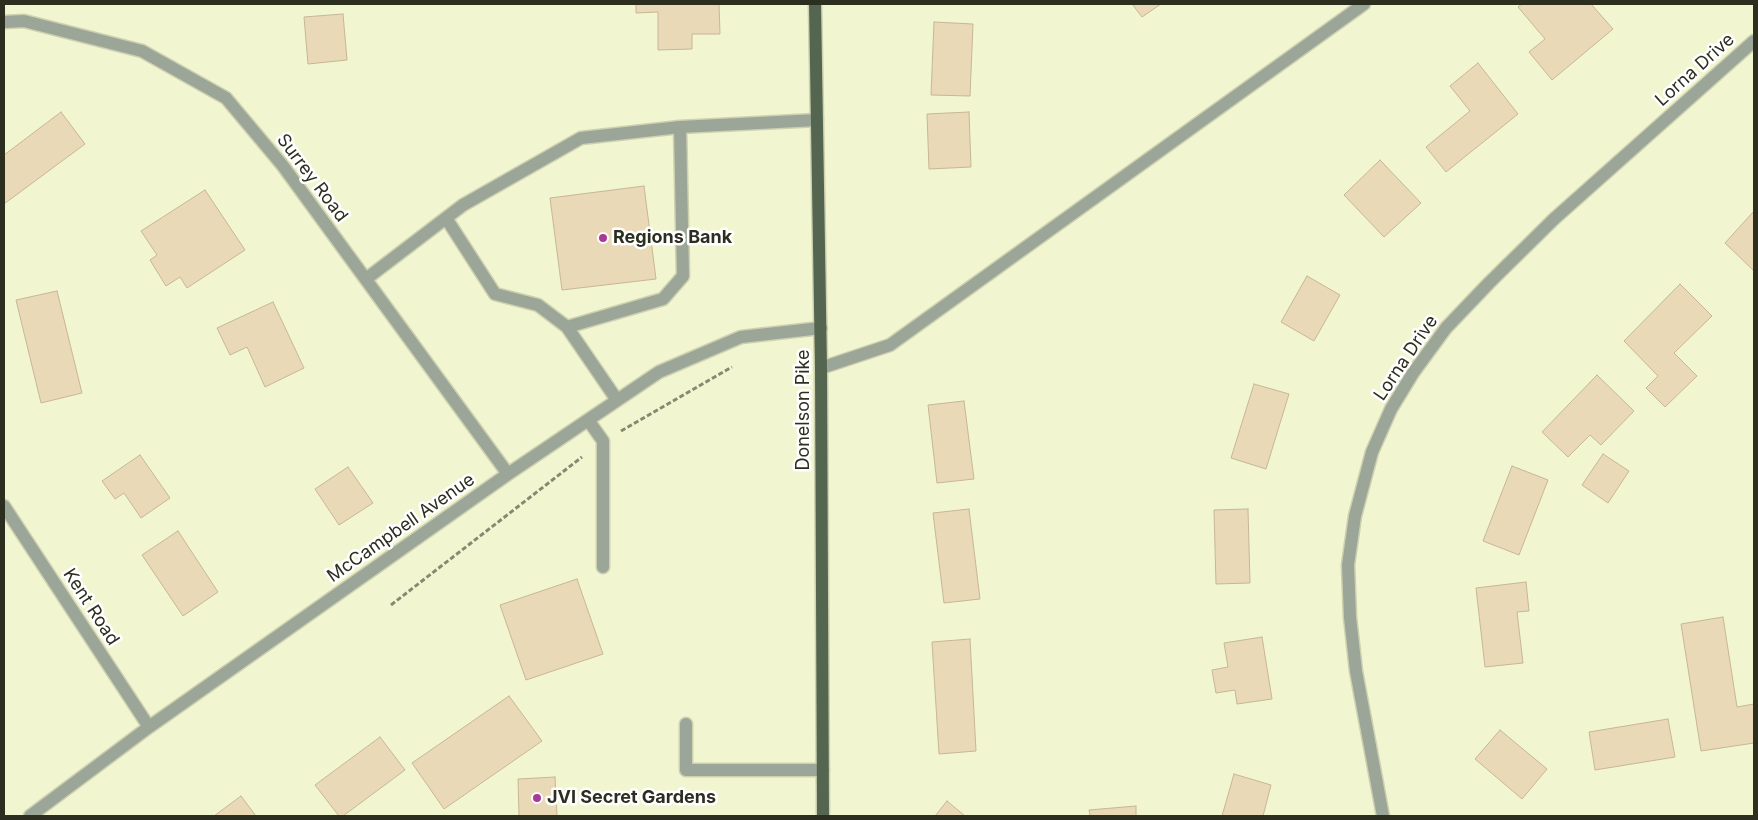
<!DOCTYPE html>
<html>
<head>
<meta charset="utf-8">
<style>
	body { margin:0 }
	#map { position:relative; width:1758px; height:820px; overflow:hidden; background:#f1f5d0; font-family:Inter,sans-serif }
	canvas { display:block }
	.frame { position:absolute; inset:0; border:5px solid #2c2e20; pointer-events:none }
</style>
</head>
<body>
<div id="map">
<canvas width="1758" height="820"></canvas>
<div class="frame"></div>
</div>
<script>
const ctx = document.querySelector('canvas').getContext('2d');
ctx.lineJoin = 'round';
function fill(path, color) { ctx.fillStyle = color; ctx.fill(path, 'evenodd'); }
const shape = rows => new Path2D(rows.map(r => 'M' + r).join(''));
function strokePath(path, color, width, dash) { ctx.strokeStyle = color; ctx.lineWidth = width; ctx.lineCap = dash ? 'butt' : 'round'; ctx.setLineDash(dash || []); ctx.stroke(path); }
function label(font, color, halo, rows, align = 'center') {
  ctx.font = font + ' Inter,sans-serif'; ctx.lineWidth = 5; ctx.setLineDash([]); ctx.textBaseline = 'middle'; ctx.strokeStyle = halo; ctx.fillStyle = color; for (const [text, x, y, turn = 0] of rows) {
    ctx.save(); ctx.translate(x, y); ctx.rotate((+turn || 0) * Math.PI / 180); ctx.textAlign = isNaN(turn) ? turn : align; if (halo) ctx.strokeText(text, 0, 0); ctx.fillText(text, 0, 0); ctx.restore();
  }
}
const building = shape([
	[636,4,719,4,720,34,692,34,692,49,658,50,658,12,636,13,636,4],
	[1132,4,1161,4,1142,17,1132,4],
	[1522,4,1591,4,1613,29,1552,80,1529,52,1545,39,1518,7,1522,4],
	[343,14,347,60,308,64,304,17,343,14],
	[934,22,973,24,970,96,931,95,934,22],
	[1478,63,1518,114,1446,172,1426,147,1470,111,1450,86,1478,63],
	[61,112,85,144,4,204,4,155,61,112],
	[969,112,971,167,929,169,927,114,969,112],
	[1380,160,1421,203,1384,237,1344,195,1380,160],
	[644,186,656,279,562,290,550,198,644,186],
	[205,190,245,250,187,288,180,277,166,286,150,260,157,255,141,231,205,190],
	[1754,211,1754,271,1725,243,1754,211],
	[1307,276,1340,295,1314,341,1281,322,1307,276],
	[1680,284,1712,316,1674,353,1697,376,1665,407,1646,388,1658,376,1624,341,1680,284],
	[57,291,82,393,41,403,16,300,57,291],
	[273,302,304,368,265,387,247,347,230,355,217,328,273,302],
	[1597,375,1634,411,1601,445,1590,435,1568,457,1542,432,1597,375],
	[1254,384,1289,394,1266,469,1231,458,1254,384],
	[964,401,974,479,937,483,928,405,964,401],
	[1603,454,1629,471,1608,503,1582,485,1603,454],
	[140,455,170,498,141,518,124,493,115,499,102,481,140,455],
	[1512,466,1548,480,1519,555,1483,541,1512,466],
	[348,467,373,503,339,525,315,489,348,467],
	[969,509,980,599,944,603,933,513,969,509],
	[1248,509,1250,583,1216,584,1214,510,1248,509],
	[178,531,218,592,183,616,142,555,178,531],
	[577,579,603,654,526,680,500,605,577,579],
	[1526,582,1529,611,1517,612,1523,663,1485,667,1476,588,1526,582],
	[1723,617,1737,707,1754,704,1754,743,1701,751,1681,624,1723,617],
	[1262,637,1272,699,1237,704,1235,690,1216,693,1212,670,1228,667,1224,643,1262,637],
	[970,639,976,751,939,754,932,642,970,639],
	[509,696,542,741,444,809,412,763,509,696],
	[1668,719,1675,757,1595,770,1589,732,1668,719],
	[1500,730,1547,769,1522,799,1475,759,1500,730],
	[380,737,405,770,343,816,339,816,315,785,380,737],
	[1234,774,1271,785,1263,816,1222,816,1234,774],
	[555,777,557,816,519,816,518,779,555,777],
	[241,796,256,816,214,816,241,796],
	[947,801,965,816,935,816,947,801],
	[1136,806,1136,816,1090,816,1089,810,1136,806]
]);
const path = shape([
	[621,431,732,367],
	[391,605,582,457]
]);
const minor = shape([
	[4,22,24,21,142,51,226,98,283,166,508,474],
	[446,218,495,294,538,305,567,327,663,299,683,276,680,127],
	[366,279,463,205,581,138,680,127,817,120],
	[567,327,617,400],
	[821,368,890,345,1364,4],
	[588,420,603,441,603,567],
	[4,506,149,727],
	[686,724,686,770,823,770],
	[30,816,149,727,508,474,659,372,741,337,821,328],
	[1383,816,1356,671,1350,617,1348,565,1355,516,1372,452,1391,409,1413,373,1446,328,1489,283,1554,219,1754,41]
]);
const major = shape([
	[815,4,821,368,823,816]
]);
const markers = [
	[603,238,5,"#a93996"],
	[537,798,5,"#a93996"]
];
const streetNames = [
	["Lorna Drive",1695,70,-42],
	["Surrey Road",312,178,53],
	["Lorna Drive",1406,358,-56],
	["Donelson Pike",804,410,-90],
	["McCampbell Avenue",401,528,-35],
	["Kent Road",91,607,57]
];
const poiNames = [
	["Regions Bank",613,238],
	["JVI Secret Gardens",547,798]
];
fill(building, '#e9d9b7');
strokePath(building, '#c6b695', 1);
strokePath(minor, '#ced1b0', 15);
strokePath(major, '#ced1b0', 15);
strokePath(path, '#868970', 3, [5, 2.5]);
strokePath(minor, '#9ba598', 12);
strokePath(major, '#546650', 12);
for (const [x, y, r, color] of markers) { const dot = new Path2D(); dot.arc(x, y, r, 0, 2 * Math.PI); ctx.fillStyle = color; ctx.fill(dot); strokePath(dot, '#fff', 2); }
label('18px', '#2c2e20', '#fff', streetNames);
label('bold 18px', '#2c2e20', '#fff', poiNames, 'left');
</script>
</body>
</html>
